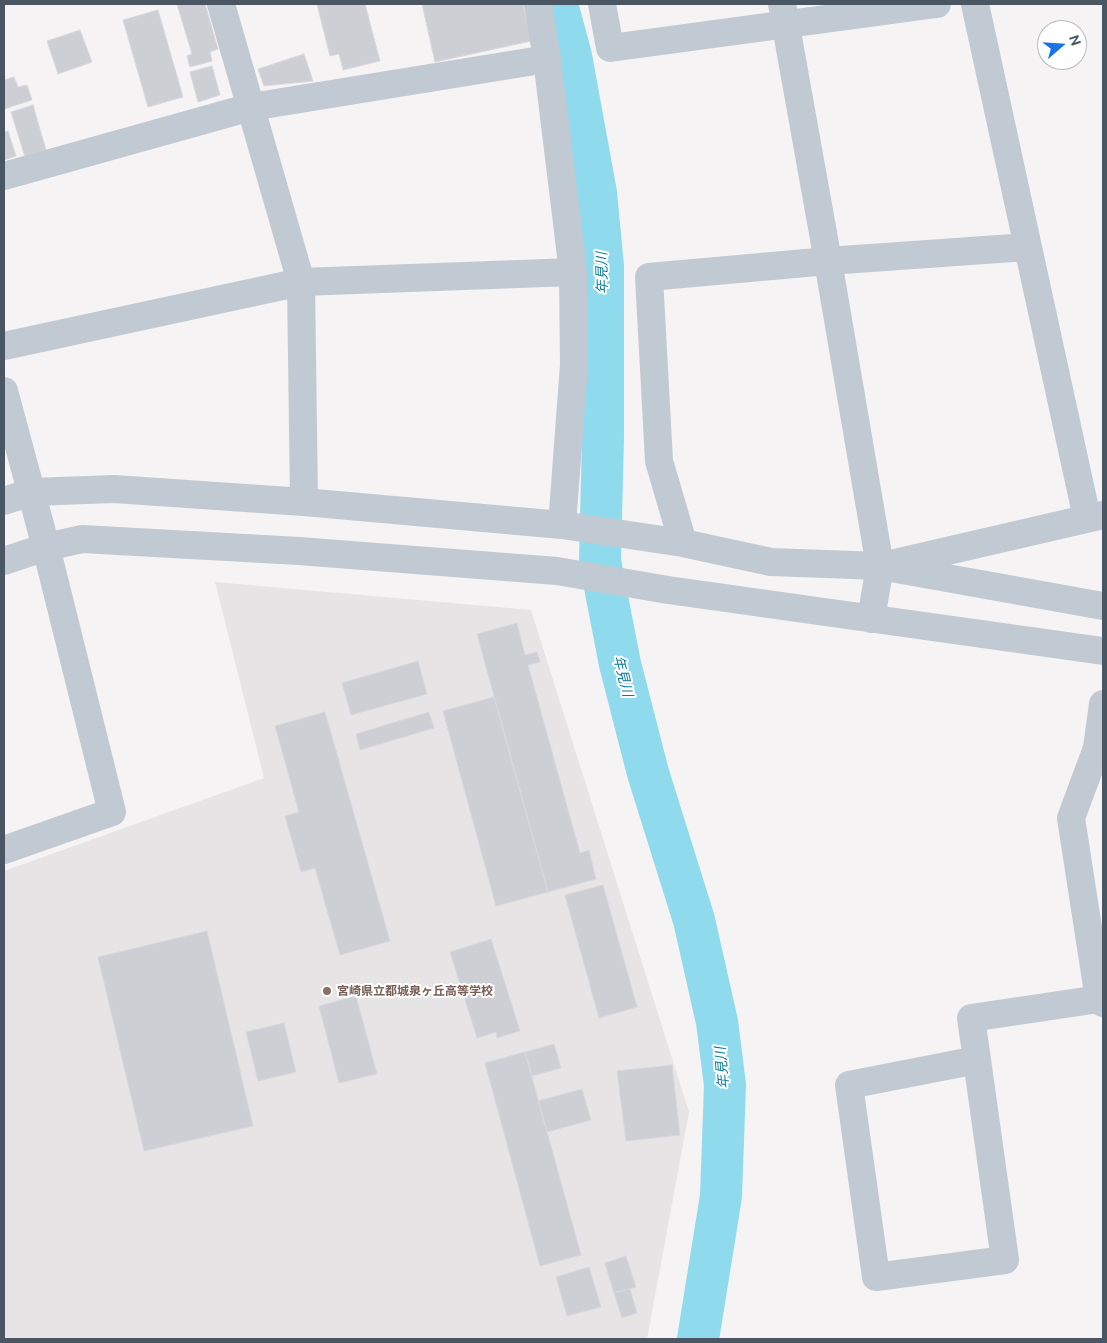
<!DOCTYPE html>
<html>
<head>
<meta charset="utf-8">
<style>
	body { margin:0 }
	#map { position:relative; width:1107px; height:1343px; overflow:hidden; background:#f5f3f3; font-family:Ubuntu,sans-serif }
	canvas { display:block }
	.frame { position:absolute; inset:0; border:5px solid #4a5661; pointer-events:none }
	.north { position:absolute; left:1037px; top:20px; width:50px; height:50px; box-sizing:border-box; background:#fff; border:1px solid #b7bbc0; border-radius:50%; rotate:71deg; font-size:14px; font-weight:700; line-height:20px; text-align:center; color:#4a5661 }
	.north::after { content:''; display:block; margin:auto; width:18px; height:22px; background:#1a73e8; clip-path:polygon(50% 0,100% 100%,50% 72%,0 100%) }
</style>
</head>
<body>
<div id="map">
<canvas width="1107" height="1343"></canvas>
<div class="frame"></div>
<div class="north">N</div>
</div>
<script>
const ctx = document.querySelector('canvas').getContext('2d');
ctx.lineJoin = 'round';
function fill(path, color) { ctx.fillStyle = color; ctx.fill(path, 'evenodd'); }
const shape = rows => new Path2D(rows.map(r => 'M' + r).join(''));
function strokePath(path, color, width, dash) { ctx.strokeStyle = color; ctx.lineWidth = width; ctx.lineCap = dash ? 'butt' : 'round'; ctx.setLineDash(dash || []); ctx.stroke(path); }
function label(font, color, halo, rows, align = 'center') {
  ctx.font = font + ' Ubuntu,"Noto Sans JP",sans-serif'; ctx.lineWidth = 4; ctx.setLineDash([]); ctx.textBaseline = 'middle'; ctx.strokeStyle = halo; ctx.fillStyle = color; for (const [text, x, y, turn = 0] of rows) {
    ctx.save(); ctx.translate(x, y); ctx.rotate((+turn || 0) * Math.PI / 180); ctx.textAlign = isNaN(turn) ? turn : align; if (halo) ctx.strokeText(text, 0, 0); ctx.fillText(text, 0, 0); ctx.restore();
  }
}
const education = shape([
	[215,582,531,610,689,1112,647,1339,4,1339,4,871,264,778]
]);
const river = shape([
	[557,4,571,56,596,193,603,266,603,437,600,561,620,664,648,773,694,920,717,1022,725,1085,721,1196,698,1339]
]);
const building = shape([
	[177,4,205,4,218,49,210,52,212,61,190,67,187,56,192,54,177,4],
	[317,4,365,4,380,61,343,70,339,54,330,56,317,4],
	[422,4,523,4,531,41,435,62,422,4],
	[158,10,183,97,148,107,123,20,158,10],
	[80,30,92,62,58,74,47,41,80,30],
	[304,54,313,81,264,86,258,69,304,54],
	[212,66,220,95,198,102,190,72,212,66],
	[14,77,18,87,27,85,32,100,4,109,4,80,14,77],
	[33,105,46,150,25,157,11,112,33,105],
	[8,131,16,156,4,160,4,132,8,131],
	[517,623,525,655,537,652,540,662,528,665,580,853,589,850,596,879,548,892,477,634,517,623],
	[418,661,427,694,351,715,342,683,418,661],
	[494,697,548,892,496,906,443,711,494,697],
	[325,712,390,941,340,955,315,868,301,872,285,816,299,812,275,726,325,712],
	[429,712,434,728,360,750,356,734,429,712],
	[603,885,637,1007,599,1018,565,895,603,885],
	[207,931,253,1126,144,1151,98,957,207,931],
	[491,939,520,1031,497,1038,496,1032,477,1038,450,952,491,939],
	[356,996,377,1074,339,1083,319,1006,356,996],
	[284,1023,296,1072,258,1081,246,1032,284,1023],
	[554,1044,561,1068,532,1076,525,1052,554,1044],
	[525,1052,581,1255,540,1266,485,1063,525,1052],
	[672,1065,680,1135,626,1141,617,1071,672,1065],
	[582,1089,591,1120,547,1132,538,1101,582,1089],
	[626,1256,636,1287,614,1293,605,1263,626,1256],
	[589,1267,601,1307,567,1316,556,1277,589,1267],
	[630,1289,637,1313,622,1318,614,1293,630,1289]
]);
const street = shape([
	[221,4,301,282,304,502],
	[538,4,547,59,573,272,574,365,562,525],
	[602,4,610,48,937,4],
	[782,4,828,261,880,566,871,619],
	[975,4,1087,518],
	[4,176,251,107,547,59],
	[4,346,301,282,573,272],
	[4,391,46,547,112,812,4,850],
	[4,501,32,492,114,489,304,502,562,525,683,543,771,562,880,566,1103,606],
	[683,543,659,461,649,277,828,261,1027,247],
	[4,561,46,547,82,539,299,551,557,571,668,590,1103,651],
	[891,564,1103,515],
	[1103,704,1097,748,1071,818,1099,999,1103,1003],
	[977,1060,849,1085,876,1277,1005,1260,977,1060,971,1018,1099,999]
]);
const markers = [
	[327,991,5,"#8d6e63"]
];
const educationNames = [
	["宮崎県立都城泉ヶ丘高等学校",337,991]
];
const waterNames = [
	["年見川",602,273,-91],
	["年見川",623,676,76],
	["年見川",722,1068,-95]
];
fill(education, '#e6e4e5');
strokePath(river, '#90daee', 42);
fill(building, '#cdcfd5');
strokePath(building, '#d7d9de', 1);
strokePath(street, '#c1cad2', 28);
for (const [x, y, r, color] of markers) { const dot = new Path2D(); dot.arc(x, y, r, 0, 2 * Math.PI); ctx.fillStyle = color; ctx.fill(dot); strokePath(dot, '#fff', 2); }
label('bold 12px', '#785e54', '#fff', educationNames, 'left');
label('italic 14px', '#0c7c9b', '#fff', waterNames);
</script>
</body>
</html>
